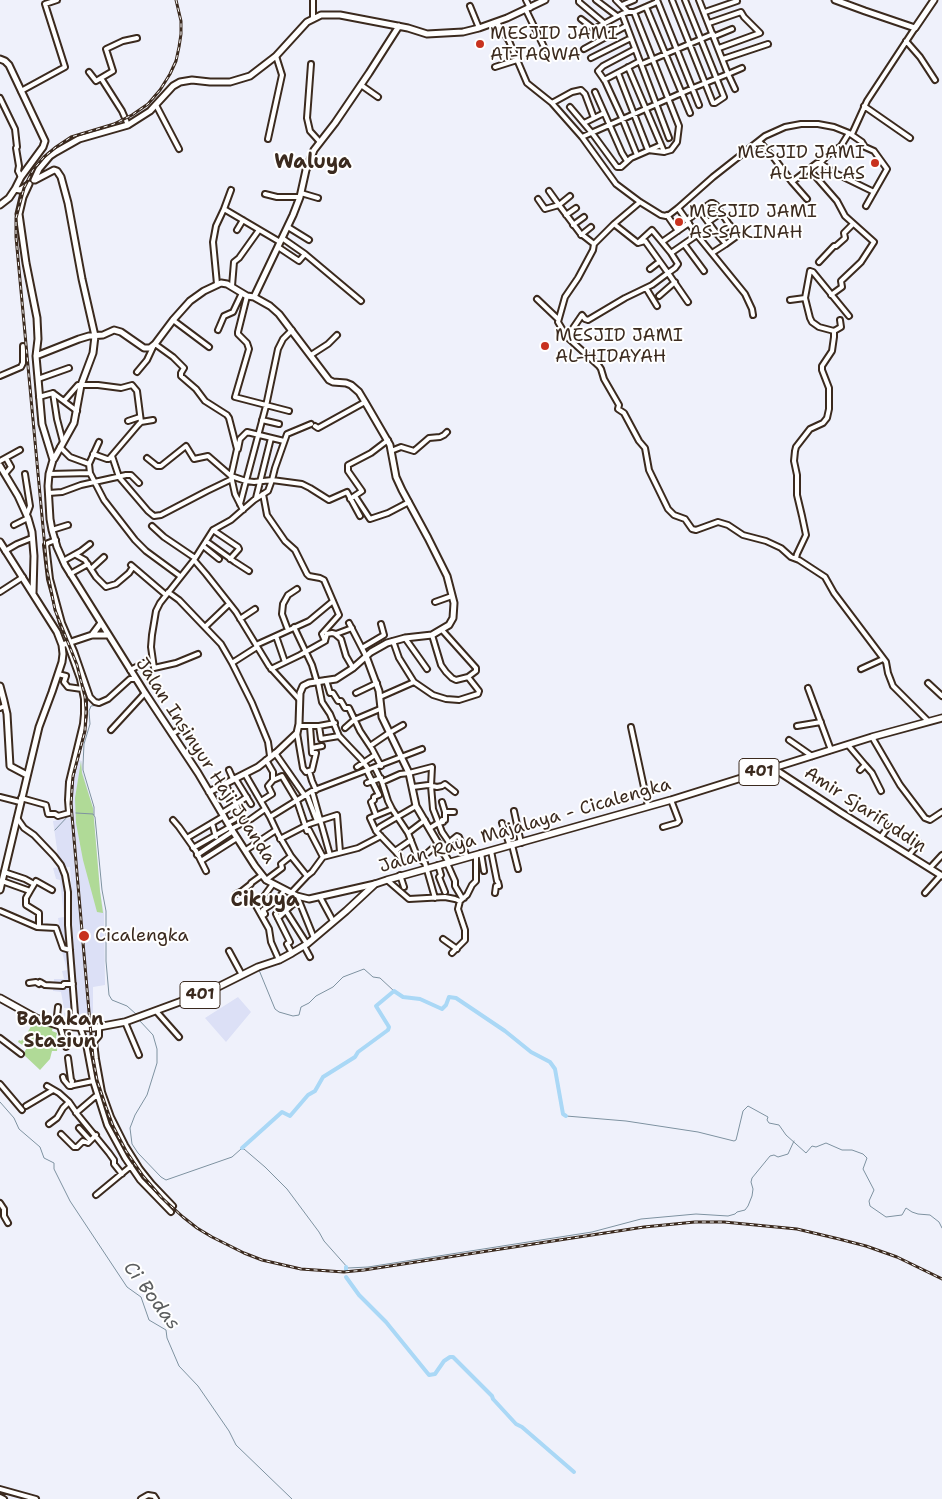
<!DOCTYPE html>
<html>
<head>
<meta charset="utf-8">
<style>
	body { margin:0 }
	canvas { display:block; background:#eff1fb }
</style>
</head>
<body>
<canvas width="942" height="1499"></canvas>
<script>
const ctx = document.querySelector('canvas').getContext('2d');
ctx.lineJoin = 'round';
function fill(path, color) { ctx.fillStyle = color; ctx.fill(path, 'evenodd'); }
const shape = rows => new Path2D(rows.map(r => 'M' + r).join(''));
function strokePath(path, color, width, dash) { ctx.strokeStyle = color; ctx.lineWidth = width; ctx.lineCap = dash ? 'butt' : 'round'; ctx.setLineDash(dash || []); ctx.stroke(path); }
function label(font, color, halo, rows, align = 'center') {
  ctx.font = font + ' "Shantell Sans",sans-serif'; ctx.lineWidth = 4; ctx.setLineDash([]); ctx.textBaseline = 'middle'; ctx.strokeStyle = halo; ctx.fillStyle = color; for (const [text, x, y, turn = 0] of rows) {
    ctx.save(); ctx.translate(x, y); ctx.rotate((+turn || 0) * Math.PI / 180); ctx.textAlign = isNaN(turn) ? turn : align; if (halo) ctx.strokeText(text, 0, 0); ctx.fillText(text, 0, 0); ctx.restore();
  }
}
const built = shape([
	[76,759,82,761,83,773,93,808,100,891,104,913,105,985,93,987,93,1023,83,1024,79,1020,73,966,69,901,72,897,70,867,64,867,58,856,53,821,70,818,71,779],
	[60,867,65,884,66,902,65,917,69,955,74,1019,65,1019,64,1013,68,1012,67,1008,64,1008,61,992,53,991,54,979,64,979,62,971,67,970,62,952,64,950,58,918,64,917,60,880,56,879,53,868],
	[238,997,251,1012,226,1042,205,1018]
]);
const green = shape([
	[81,761,82,773,93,808,100,891,103,913,97,912,83,860,76,823,75,798],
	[35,1019,53,1027,52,1031,57,1033,56,1037,58,1038,57,1051,52,1051,50,1059,40,1070,23,1054,27,1048,18,1042,19,1040,21,1041,24,1037,25,1037]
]);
const stream = shape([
	[76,813,93,814,95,817,102,890,106,911,106,961,109,995,112,1000,127,1006,136,1014],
	[94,815,94,807,83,770,83,765,84,744,90,724,89,711,91,706,99,705],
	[55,830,69,815],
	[259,970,275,1009,279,1012,293,1016,299,1015,301,1007,309,1003,316,996,333,987,343,977,364,969,373,977,380,978,394,991],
	[139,1020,153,1035,157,1049,157,1063,147,1095,135,1115,130,1128,132,1144,138,1153,161,1177,166,1180,232,1157,241,1149,244,1149,265,1167,287,1189,319,1232,324,1241,348,1268,368,1267,592,1232,641,1219,696,1214,728,1216,735,1214,737,1212,745,1210,748,1206,752,1196,753,1189,751,1182,752,1178,770,1156,774,1155,778,1157,788,1154,794,1141],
	[0,1102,14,1118,19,1129,40,1147,44,1158,54,1163,54,1169,70,1201,127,1287,141,1297,149,1320,166,1330,167,1338,179,1366,198,1386,229,1431,236,1445,292,1499],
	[566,1116,626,1121,698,1132,734,1141,736,1140,737,1136,743,1111,748,1106,768,1117,767,1120,769,1123,779,1125,786,1135,806,1153,812,1146,816,1147,826,1143,842,1150,852,1150,863,1154,867,1158,863,1169,874,1190,869,1201,870,1206,886,1217,902,1215,906,1208,912,1212,918,1214,930,1215,939,1222,942,1228]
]);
const canal = shape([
	[242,1148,282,1112,290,1116,308,1095,315,1091,323,1077,355,1057,358,1052,388,1030,389,1027,376,1006,394,991,403,997,420,999,442,1009,446,1005,449,997,456,998,505,1031,531,1052,550,1062,555,1069,563,1114,566,1116],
	[346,1267,346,1270],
	[346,1277,359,1295,386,1322,429,1375,435,1374,444,1361,450,1357,453,1357,492,1396,493,1399,516,1424,522,1427,574,1472]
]);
const street = shape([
	[313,0,313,18],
	[526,0,530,8],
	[579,0,579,2,604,23],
	[596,0,617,16],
	[616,0,628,12],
	[657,0,699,105],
	[672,0,713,103,715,103,724,97,685,0],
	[657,2,634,12,628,12,622,14,669,138],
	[622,5,634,0],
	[470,6,479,28],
	[646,7,690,113],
	[526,10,545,49],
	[705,12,737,1],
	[581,19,594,29,622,14],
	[497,22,509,41,527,83,552,103,582,137,693,88,728,74,699,0],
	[709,23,741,12,744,17,760,33,719,48],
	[715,36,732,29],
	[906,41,920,57,935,80],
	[584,49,626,26],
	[635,49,603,66,598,71,605,81,622,118,637,155],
	[591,58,631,38],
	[723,59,768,44],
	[311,64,307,118,310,131,320,142],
	[642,64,713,34],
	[495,67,517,60],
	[628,67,662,147,664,152,671,150,677,142,679,126,634,12],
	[89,72,96,81,113,71,106,49,123,41,137,38],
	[618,73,648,150,664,152],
	[101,78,122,111,128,125],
	[604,80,640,61],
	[361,85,378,97],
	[735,89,728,74,742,68],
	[21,91,65,67,45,4,57,0],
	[595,92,622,153,627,161],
	[0,98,15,129,17,147,16,148,19,166,18,171,21,177],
	[552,103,572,92,581,90,585,94,594,118],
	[156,105,179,149],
	[864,106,910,138],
	[570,107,592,133,617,167,621,167,631,158,661,145],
	[584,123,604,113],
	[852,134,867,101,915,28],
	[582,137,616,184,640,202,661,215,666,216,669,215,678,208,713,177,765,136,785,127,801,124,818,124,834,127,849,133,862,142,865,147,874,151,887,169,866,206],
	[268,139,282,75,276,56],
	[759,141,774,158,792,182,809,169,837,201,845,216,874,242,861,262,841,281,842,287,831,295],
	[820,163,830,153,841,146,849,133],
	[809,169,817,163,820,163,835,173,874,192],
	[792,182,807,199],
	[301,193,318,198],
	[265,194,277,197,300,197],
	[570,196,559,205,580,233,594,244],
	[538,199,545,209,559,205,549,191],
	[678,208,697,235,745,294,752,309,753,315],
	[224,209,231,190],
	[700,211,708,222],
	[566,215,576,208],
	[667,215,678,231],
	[687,220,711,203,713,203,716,205,737,236,726,244,712,253],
	[614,224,640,202],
	[573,225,584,217],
	[288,227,309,240],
	[237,230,243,220],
	[717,234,708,222,721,213],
	[581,235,591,227],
	[282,238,305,254],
	[640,241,652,230,662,242],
	[684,244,704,271],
	[726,244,717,234,730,225],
	[278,247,299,261,305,254,361,301],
	[671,253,662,242,689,223],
	[819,262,834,246,836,246,845,238,844,233,853,224],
	[650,269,659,262],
	[217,284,213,242,216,226,224,209,280,242],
	[232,286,234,262,239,258,259,230],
	[646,288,657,306],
	[247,296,238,332,238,334,247,343,249,349,235,397,289,411],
	[659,296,675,282],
	[537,299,558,319],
	[790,300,805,298],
	[688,302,668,273,675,268,678,264,671,253,697,235],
	[173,320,209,347],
	[218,330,224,316,233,312,242,293],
	[834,331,841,327,840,320],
	[567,337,558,322,565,297,578,278,593,250,594,244,614,224,638,243,645,241,668,273,652,285,625,298,588,320,585,319,582,315,567,337,599,366,601,369,604,379,619,405,618,409,624,413,639,441,645,448,649,470,668,509,674,515,685,519,692,529,696,530,718,522,728,525,743,535,766,541,781,548,791,557,799,560,825,577,834,593,886,662,888,673,893,686,928,721],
	[155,344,173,357,184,368,181,373,181,376,196,389,205,401,227,415,229,418,237,449,231,476,235,494,243,510],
	[311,355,328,344,337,335],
	[137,372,147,360,154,345],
	[0,376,21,367,23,363,23,346],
	[38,379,69,368],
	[53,393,57,419,63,442],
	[39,397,53,393,77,411],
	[64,401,78,385,98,385,121,388,132,385,137,391,141,422],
	[262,420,279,424],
	[128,421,140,417],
	[315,426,318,428,365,402],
	[99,442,89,464,90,473,104,500,135,540,146,551,180,576],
	[60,447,70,457,89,464],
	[238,449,240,439,247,432,284,441],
	[391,451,401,447,414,451,429,438,440,437,444,435,447,432],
	[93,454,107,459,109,459,138,425,141,422,153,420],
	[112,456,119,477,148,511,154,516,161,515,207,491,232,479],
	[147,458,157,466,161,466,186,446,194,459,208,456,231,476,246,481,266,406,278,349,283,339,292,330],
	[0,461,20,450],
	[5,474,11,467,6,458],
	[25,474,30,506,27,514],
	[49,474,90,473],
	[49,493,62,492,81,485,126,475,131,475,139,483],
	[263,494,267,515,285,541,295,550,307,574,309,576,320,578,324,580,339,615,322,634,325,641],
	[355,496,370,519,388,513,409,502],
	[256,498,271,438],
	[350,499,362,491,348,471,348,465,371,453,388,440],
	[240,504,246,481,254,482,272,480,275,468,287,434,311,424],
	[14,525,28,518],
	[152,526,164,537,195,558],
	[52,530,68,525],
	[213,530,238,547,239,549,230,559],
	[56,540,48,543,46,545,50,579,62,623,74,651,90,697,95,702,99,703,108,699,130,679,136,679],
	[206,541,235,562,249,571],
	[203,546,219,559],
	[5,551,17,544,32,538],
	[76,555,85,560,96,577,106,587,116,584,129,573,133,567],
	[796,558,797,554,806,535,802,516,797,495,797,475,794,461,795,451,796,447,810,429,823,423,827,418,829,409,829,388,822,370,822,366,832,351,834,337,834,331,819,327,812,322,810,318,805,298,810,271,813,272,849,316],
	[194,560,206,574,236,612,269,666,299,699],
	[63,561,81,551,90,544],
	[131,565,166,595],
	[91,569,104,557],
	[70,574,88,564],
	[0,592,23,577],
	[168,592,179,600,221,644,232,663,252,703,268,742,270,756],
	[435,602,452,596],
	[240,619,255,609],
	[349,623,366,656],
	[205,627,229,604],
	[294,627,312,665,317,682],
	[288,630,282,614,283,604,288,595,297,589],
	[335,634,341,639,346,656,353,668],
	[432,635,441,665,446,672,452,678,456,680,468,677,476,671,476,668,442,630],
	[276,636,285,662],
	[405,638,427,669],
	[393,641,399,658,414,682,433,695,446,699,459,700,478,694,479,691,468,677],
	[256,645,309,621,333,601],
	[362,648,384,635,381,624],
	[198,654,176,663,154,668,151,647,152,635,156,611,160,603,194,560,213,530,231,520,254,500,268,491,272,480,302,484,310,488,329,500,347,492,360,516],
	[232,663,257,647],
	[271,669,300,655,325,641,327,634,332,633,336,634,352,628],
	[861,669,883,659],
	[130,670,144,663,153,661],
	[58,674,66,676,64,682,68,687,82,689],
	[326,680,330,693,333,693,338,701,341,701,345,708,349,708,360,731,372,749,381,766],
	[318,682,322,702,330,714,339,736],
	[928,683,942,696],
	[808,688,831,750],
	[356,693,377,683],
	[380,697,414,682],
	[0,708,5,706],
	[299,726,319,726,321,739,339,736,361,759,369,770],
	[319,726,335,723],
	[797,726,821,722],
	[631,727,648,806],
	[345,728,354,720,380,709],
	[111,730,145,693],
	[297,733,303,768,306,772,309,771,312,781,316,790],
	[172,734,180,729],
	[872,737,900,785,925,818,930,820,942,812],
	[789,740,812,756],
	[848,745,865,765,860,770],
	[370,746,389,733,403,725],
	[312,748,322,746],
	[275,753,305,796],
	[865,765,872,773,881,791],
	[357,767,375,755],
	[375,768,382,782,388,801,392,809,408,833,417,856,425,863,435,898],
	[229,770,233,779],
	[309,771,312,770,316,753,312,753,310,726],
	[367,771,379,795,374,797,374,800,371,802,376,815],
	[245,774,270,817,278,834,291,856,307,876],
	[235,778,251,804],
	[273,780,282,776,297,801,307,831,309,830,323,857],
	[382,782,400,774,409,773,432,767,431,786,433,809,442,832,453,848],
	[367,783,381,778],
	[225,784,236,804,239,812,235,819,228,823],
	[413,787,428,785,437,787,442,786,445,784,455,792],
	[312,791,330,855],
	[307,795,317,821],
	[0,797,20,802],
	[21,798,46,805,48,814,55,814,58,816,69,813,68,800,69,782,83,724,84,714,84,699,80,679,67,643],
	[261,801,272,794,268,786,273,780,273,772,266,760],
	[392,809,370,818,376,831,395,851],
	[514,811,521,843],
	[445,812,454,812],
	[222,813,247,797],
	[270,817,312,791,422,749],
	[17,818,24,828,34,835,54,856,61,865,65,875,68,892,68,925,76,1027],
	[173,820,179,827,196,851,206,871],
	[212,823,216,837],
	[502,823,510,846],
	[663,827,677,823,679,821,671,800],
	[430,828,438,823,443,822,442,820,445,820,445,812,442,802],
	[231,829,251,819,265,809],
	[376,831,380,827,416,806],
	[408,833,425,820],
	[881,837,888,827],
	[187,838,224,816],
	[280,839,309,824,337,815,340,852],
	[452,840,457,836,459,837,467,857],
	[512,845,518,869],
	[193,848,230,827],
	[246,850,276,830],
	[491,851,497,881,498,882,499,886,496,886,495,893],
	[481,853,484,871],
	[197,855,233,831],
	[909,855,919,843],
	[400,857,395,851,411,840],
	[410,860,417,856,425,855,433,848,440,844],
	[201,861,237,838],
	[447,863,455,881,455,886,462,898,464,898],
	[438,865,441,875,439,877,445,892],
	[930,868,942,855],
	[4,872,25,879,34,884],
	[400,875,404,887],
	[266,880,282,868,281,864,291,856],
	[387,880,409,899,445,897,455,899,460,901],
	[2,881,30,891,36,881,52,890],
	[246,888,269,929,271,942,279,960],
	[30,891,26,898,26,905,39,913,39,927],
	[291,893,307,876,312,872,323,857,358,848,381,836],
	[925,893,941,875],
	[236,894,242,891,251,884,251,883,262,875],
	[297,896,314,938],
	[320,897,333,921],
	[255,905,262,899,273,884],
	[0,911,37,927,56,928,63,948,70,950],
	[286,911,307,944],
	[276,914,290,942,287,944,292,953],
	[262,916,265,914,263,910,275,902,285,890],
	[278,918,292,905,299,901],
	[443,939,457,949],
	[304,946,310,957],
	[229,951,242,975],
	[452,953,465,940,465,930,458,909,460,901,467,895,472,885,476,881,476,855],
	[29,983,36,982,39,984,40,982,45,985,63,986,64,984,73,984],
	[156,1011,179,1037],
	[125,1022,139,1055],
	[56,1025,58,1007],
	[60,1026,66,1047],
	[80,1027,86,1044,93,1081,107,1125,125,1158,140,1180,171,1212],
	[99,1027,99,1036,94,1042,96,1059,102,1092,111,1117,125,1145,140,1169,152,1184,173,1206],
	[0,1038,21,1054],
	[68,1058,71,1080,72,1081,71,1086],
	[63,1077,64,1080,69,1086,93,1081],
	[0,1084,22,1110],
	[47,1086,59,1093,69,1102,78,1115,109,1153,114,1160,114,1164,122,1174],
	[26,1106,53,1090],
	[76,1113,97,1095],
	[49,1124,57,1118,63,1108,69,1102],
	[79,1128,90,1140],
	[61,1134,74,1147,77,1147,83,1141,88,1143,96,1135],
	[96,1195,131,1166],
	[0,1203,4,1209,4,1216,8,1223],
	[0,1489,36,1499],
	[0,1497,4,1499],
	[141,1499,148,1495,154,1496,156,1499]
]);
const secondary = shape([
	[835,0,865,11,915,28,934,0],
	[0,59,5,61,9,65,45,141,43,147,21,177,15,189],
	[34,180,39,169,50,156,56,152,79,139,128,125,150,111,173,86,180,82,192,80,210,82,230,82,250,76,276,56,307,22,321,15,340,15,408,28,427,34,463,32,479,28,507,18,545,0],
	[35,180,54,170,57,171,61,177,68,203,82,279,95,336,93,353,81,385,74,423,54,459],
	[29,184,23,197,19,214,26,263,37,318,38,339,36,356,42,424,53,460,49,474,48,486,50,519,52,530,57,547,65,565,145,693,198,773,230,827,255,866,266,880,297,896,309,899,375,884],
	[0,205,9,198,15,189,20,190,28,185],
	[36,356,79,339,89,336,103,335,114,330,121,332,144,348,150,348,155,344,173,320,190,301,204,291,221,283,227,284,247,296,254,297],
	[0,466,18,496,28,518,32,532,34,556,33,593],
	[0,542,57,632,62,645,63,654,62,662,52,692,39,727,0,890],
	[92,635,101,623],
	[62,645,92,635,108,635],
	[366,656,379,691,382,717,409,773,416,806,449,862],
	[0,686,4,701,7,714,10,766,27,775],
	[773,768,840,812,942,876],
	[209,792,258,767,277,752,297,733,299,724,300,693,303,686,309,683,336,679,353,668,371,652,387,643,405,638,432,635,449,625,453,618,454,603,447,576,428,538,402,490,396,477,390,445,365,402,359,392,351,385,346,383,333,382,329,380,279,314,270,306,254,297,293,215,300,197,306,170,314,150,335,123,369,73,399,26]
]);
const primary = shape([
	[0,998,36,1018,60,1026,93,1028,125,1022,212,990,258,967,279,960,292,953,307,944,346,911,375,884,387,880,671,800,872,737,942,718]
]);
const rail = shape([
	[176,0,181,21,181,34,179,47,176,61,170,74,160,90,148,104,132,115,114,124,71,137,56,147,44,157,33,170,24,188,16,218,16,237,47,570,55,610,77,665,85,697,86,710,85,731,73,776,71,804,93,1058,97,1080,106,1107,113,1126,126,1151,143,1176,162,1198,183,1217,197,1228,212,1237,244,1253,262,1260,301,1269,344,1272,364,1270,644,1227,695,1222,724,1222,797,1229,839,1239,866,1246,897,1257,942,1279]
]);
const markers = [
	[480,44,5,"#c8321e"],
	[875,163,5,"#c8321e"],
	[679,222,5,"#c8321e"],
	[545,346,5,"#c8321e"],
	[84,936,6,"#c8321e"]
];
const shields = [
	[759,772,40],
	[200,995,40]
];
const shieldNames = [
	["401",759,772],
	["401",200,995]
];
const poiNames = [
	["MESJID JAMI",490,34],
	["AT-TAQWA",490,55],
	["MESJID JAMI",865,153,"right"],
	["AL IKHLAS",865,174,"right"],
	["MESJID JAMI",689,212],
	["AS-SAKINAH",689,233],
	["MESJID JAMI",555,336],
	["AL-HIDAYAH",555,357],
	["Cicalengka",95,936]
];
const streetNames = [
	["Jalan Insinyur Haji Juanda",205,761,57],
	["Amir Sjarifuddin",865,810,33],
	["Jalan Raya Majalaya - Cicalengka",525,826,-16]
];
const neighbourhoodNames = [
	["Babakan",60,1020],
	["Stasiun",60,1042]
];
const waterNames = [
	["Ci Bodas",151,1296,53]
];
const quarterNames = [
	["Waluya",313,163],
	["Cikuya",265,901]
];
fill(built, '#dce0f6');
fill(green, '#b0da97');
strokePath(stream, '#7e92a0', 1);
strokePath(canal, '#aad8f6', 4);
strokePath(street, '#3b2a1e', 8);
strokePath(secondary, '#3b2a1e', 9);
strokePath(primary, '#3b2a1e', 9);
strokePath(street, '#fff', 4);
strokePath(secondary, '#fff', 5);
strokePath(primary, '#fff', 5.5);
strokePath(rail, '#3b2a1e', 3);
strokePath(rail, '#fff', 1, [4]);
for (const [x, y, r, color] of markers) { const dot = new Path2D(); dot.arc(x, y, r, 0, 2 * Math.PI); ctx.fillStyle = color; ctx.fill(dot); strokePath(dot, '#fff', 2); }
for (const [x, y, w] of shields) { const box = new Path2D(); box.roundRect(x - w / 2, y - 13.5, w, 27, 4); ctx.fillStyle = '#fff'; ctx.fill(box); strokePath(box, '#3b2a1e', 1); }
label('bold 16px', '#3b2a1e', null, shieldNames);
label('18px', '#3b2a1e', '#fff', poiNames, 'left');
label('18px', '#3b2a1e', '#fff', streetNames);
label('bold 19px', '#3b2a1e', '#fff', neighbourhoodNames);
label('italic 19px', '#5c5e5f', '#fff', waterNames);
label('bold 20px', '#3b2a1e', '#fff', quarterNames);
</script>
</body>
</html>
